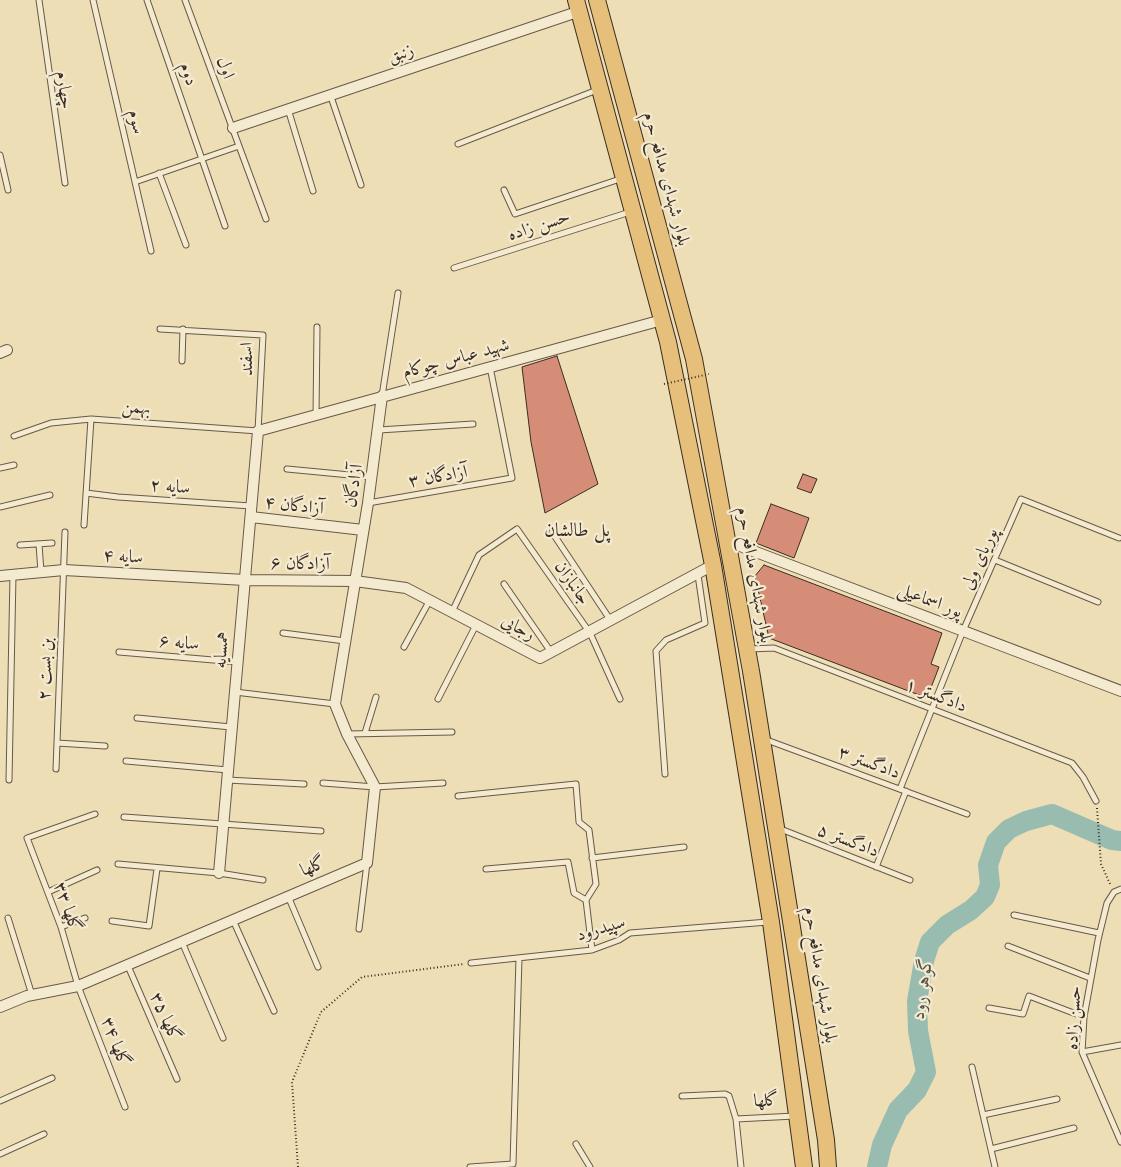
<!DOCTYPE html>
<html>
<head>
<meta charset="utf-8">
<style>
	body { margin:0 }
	canvas { display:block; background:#eddeb6 }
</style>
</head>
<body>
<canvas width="1121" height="1167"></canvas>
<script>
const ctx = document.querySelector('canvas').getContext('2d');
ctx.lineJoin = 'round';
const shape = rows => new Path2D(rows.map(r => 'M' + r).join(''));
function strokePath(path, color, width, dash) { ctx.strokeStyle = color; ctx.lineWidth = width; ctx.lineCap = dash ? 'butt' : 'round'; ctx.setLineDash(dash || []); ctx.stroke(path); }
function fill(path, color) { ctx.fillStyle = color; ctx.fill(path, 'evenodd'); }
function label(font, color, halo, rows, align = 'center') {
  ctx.font = font + ' "Old Standard TT",Amiri,serif'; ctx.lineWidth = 4.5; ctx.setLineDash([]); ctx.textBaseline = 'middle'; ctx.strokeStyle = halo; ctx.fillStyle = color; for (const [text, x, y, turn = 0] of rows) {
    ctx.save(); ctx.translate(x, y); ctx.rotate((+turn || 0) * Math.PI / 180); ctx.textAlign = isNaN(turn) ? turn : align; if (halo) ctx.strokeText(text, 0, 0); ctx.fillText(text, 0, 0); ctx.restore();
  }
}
const river = shape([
	[877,1167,882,1145,898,1110,917,1090,926,1072,918,1031,917,1001,924,961,930,942,947,925,971,910,985,897,990,885,988,865,996,842,1009,829,1026,821,1052,814,1112,840,1121,841]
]);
const building = shape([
	[557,356,598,484,545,513,531,442,522,367,557,356],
	[803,474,817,479,811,493,797,488,803,474],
	[771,504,809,518,794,558,756,543,771,504],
	[764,565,942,633,931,664,939,667,927,698,769,638,755,576,764,565]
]);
const path = shape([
	[1097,808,1101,864,1111,886],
	[298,1167,292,1082,321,1012,362,977,464,964]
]);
const service = shape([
	[39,0,65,183],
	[93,0,151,251],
	[147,0,225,226],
	[185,0,266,219],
	[330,94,361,185],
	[288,109,313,191],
	[458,144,597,90],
	[0,155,8,190],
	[159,173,186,245],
	[135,182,239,146],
	[504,190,515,214,623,178],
	[454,268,630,212],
	[182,361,183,329],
	[382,396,398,293],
	[316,416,317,327],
	[379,430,473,424],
	[14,436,51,423,91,419,258,431,263,335,160,329],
	[0,468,14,465],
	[287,469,371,477],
	[86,493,118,497,251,506],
	[368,503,512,478,490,367],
	[0,507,50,495],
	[84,525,91,419],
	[552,532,611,621],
	[39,544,41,572],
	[20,545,52,543],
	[995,560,1098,602],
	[504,584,551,652],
	[452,612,479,555,517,529,590,633,620,699],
	[283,633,345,641],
	[404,647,430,600],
	[750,649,774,648,1072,763,1083,777,1096,801],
	[119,652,237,662],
	[235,692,335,704],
	[438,699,476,625],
	[137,718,231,727],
	[365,733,376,697],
	[348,734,452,732],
	[764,739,967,814],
	[57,743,105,746],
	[126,761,228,770],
	[56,769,65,532],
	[665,774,656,651,666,640,705,623,698,575],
	[9,780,13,575],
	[227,780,304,784],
	[323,783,375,787,443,783],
	[900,789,963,631,1021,499,1119,538],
	[458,796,576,784,579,822,589,830,596,884,586,900],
	[95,814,27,838,61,927,78,986,125,1107],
	[124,817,321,831],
	[778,828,910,880],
	[592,858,684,847],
	[118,864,219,873,263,880],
	[876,867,906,791],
	[486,869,568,862,574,893,586,900],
	[1121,889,1114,892,1107,903,1098,940,1084,1017,1082,1052,1121,1142],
	[48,892,97,870],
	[288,896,318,967],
	[586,900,592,950],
	[1014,915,1099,933],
	[8,918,32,995],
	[233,920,274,1011],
	[112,921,149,926,157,869],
	[61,927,85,918],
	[359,929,367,863],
	[182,942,223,1038],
	[1008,946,1090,978],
	[471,963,592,950,619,940,630,933,768,922],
	[128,966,177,1079],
	[989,1008,1023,1014,1029,996,1084,1017],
	[1082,1052,1121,1045],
	[972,1067,995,1167],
	[682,1096,725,1094,729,1096,736,1119,741,1167],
	[0,1101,52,1078],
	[983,1115,1057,1099],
	[736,1119,795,1116],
	[576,1144,590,1167],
	[991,1149,1074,1128],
	[0,1154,44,1134],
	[470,1167,513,1164,519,958]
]);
const minor = shape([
	[233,128,580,11],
	[0,353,7,350],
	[251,517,363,530],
	[727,541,1121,691],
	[0,576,64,570,245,580,355,581,406,588,540,658,713,565],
	[219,873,258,431,662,320],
	[0,1007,27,996,78,986,367,863,375,787,347,734,335,704,368,503,382,396]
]);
const primary = shape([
	[576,0,668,342,713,565,771,922,804,1167],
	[597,0,694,359,751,671,826,1140,828,1167]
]);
const pathBridge = shape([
	[664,384,709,374]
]);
const streetNames = [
	["زنبق",401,54,-19],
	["اول",225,68,70],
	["دوم",188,74,71],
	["چهارم",64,90,82],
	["سوم",136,122,77],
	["بلوار شهدای مدافع حرم",666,179,75],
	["حسن زاده",539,226,-18],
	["اسفند",247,359,-90],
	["شهید عباس چوکام",456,359,-15],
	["بهمن",136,408,4],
	["آزادگان ۳",438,477,-10],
	["آزادگان",354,486,-81],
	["سایه ۲",170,487,4],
	["آزادگان ۴",294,506,6],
	["سایه ۴",123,557,3],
	["پوریای ولی",980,559,-66],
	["آزادگان ۶",300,564,1],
	["بلوار شهدای مدافع حرم",754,575,80],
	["جانبازان",572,583,55],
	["پور اسماعیلی",930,601,21],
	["رجایی",518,628,28],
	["سایه ۶",179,643,5],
	["همسایه",222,650,-85],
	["بن بست ۲",46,669,-88],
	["دادگستر ۱",936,696,21],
	["دادگستر ۳",869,763,20],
	["دادگستر ۵",848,841,21],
	["گلها",313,867,-22],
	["گلها ۳۳",67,907,71],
	["سپیدرود",601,929,-17],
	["بلوار شهدای مدافع حرم",820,975,81],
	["گلها ۳۵",165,1017,66],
	["حسن زاده",1074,1018,-87],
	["گلها ۳۴",115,1042,69],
	["گلها",766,1101,-3]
];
const neighbourhoodNames = [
	["پل طالشان",577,531]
];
const waterNames = [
	["گوهر رود",923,988,-82]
];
strokePath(river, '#99bcb1', 20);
fill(building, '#d68d78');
strokePath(building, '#3b2d23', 1);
strokePath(service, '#685948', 7);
strokePath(minor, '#685948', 12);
strokePath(primary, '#3b2d23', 18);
strokePath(path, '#3b2d23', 2, [1, 2.5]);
strokePath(service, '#f3ead0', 5);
strokePath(minor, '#f3ead0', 10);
strokePath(primary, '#e6bf7b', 16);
strokePath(pathBridge, '#3b2d23', 2, [1, 2.5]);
label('18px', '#3b2d23', '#f3ead0', streetNames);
label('19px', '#3b2d23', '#f3ead0', neighbourhoodNames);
label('italic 19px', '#525146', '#f3ead0', waterNames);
</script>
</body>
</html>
